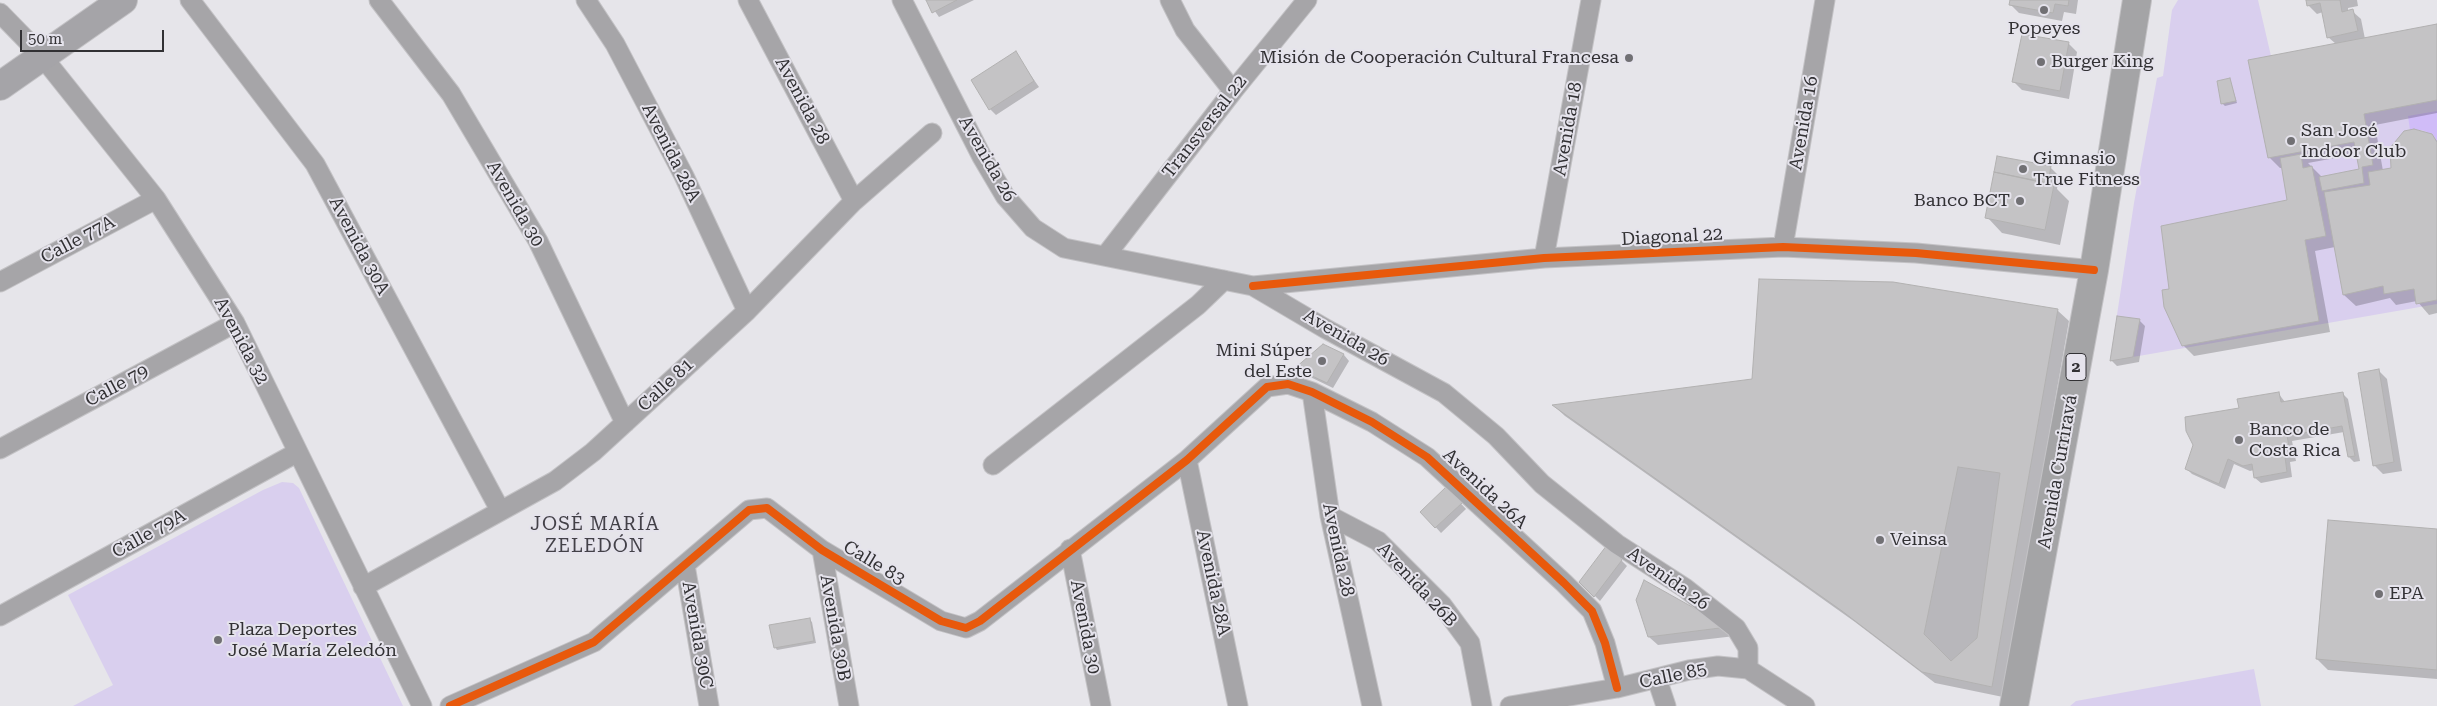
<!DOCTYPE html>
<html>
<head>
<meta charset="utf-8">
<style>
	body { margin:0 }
	#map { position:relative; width:2437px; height:706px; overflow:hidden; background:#e6e5ea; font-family:"Roboto Serif",serif }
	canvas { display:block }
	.scale { position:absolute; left:20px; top:30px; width:144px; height:22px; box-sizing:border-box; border:2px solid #323134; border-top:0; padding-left:6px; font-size:15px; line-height:18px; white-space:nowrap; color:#323134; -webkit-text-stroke:4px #e5e3ec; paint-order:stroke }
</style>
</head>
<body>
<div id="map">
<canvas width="2437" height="706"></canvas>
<div class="scale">50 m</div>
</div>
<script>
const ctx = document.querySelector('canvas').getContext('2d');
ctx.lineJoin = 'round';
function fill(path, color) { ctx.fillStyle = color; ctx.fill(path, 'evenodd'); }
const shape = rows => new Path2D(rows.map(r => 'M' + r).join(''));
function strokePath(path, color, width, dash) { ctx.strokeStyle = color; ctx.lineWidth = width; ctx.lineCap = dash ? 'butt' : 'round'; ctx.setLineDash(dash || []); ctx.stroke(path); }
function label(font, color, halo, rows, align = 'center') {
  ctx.font = font + ' "Roboto Serif",serif'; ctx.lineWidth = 4; ctx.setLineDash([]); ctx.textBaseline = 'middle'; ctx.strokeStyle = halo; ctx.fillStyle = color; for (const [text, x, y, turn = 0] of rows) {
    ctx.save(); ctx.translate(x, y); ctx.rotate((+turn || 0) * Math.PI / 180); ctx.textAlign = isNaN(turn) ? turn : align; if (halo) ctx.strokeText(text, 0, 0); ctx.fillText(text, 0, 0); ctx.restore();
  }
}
const green = shape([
	[2178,0,2258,0,2271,56,2437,24,2437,304,2110,361,2134,203,2157,78,2163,76,2172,10],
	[282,482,293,483,299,488,403,706,73,706,113,685,68,595,263,490],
	[2254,669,2261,706,2070,706,2076,701]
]);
const water = shape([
	[2437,111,2437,142,2432,134,2422,130,2410,130,2408,116]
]);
const shadow = shape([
	[927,0,974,0,939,17],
	[2011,0,2078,0,2076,14,2064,12,2062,21,2019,13,2010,4],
	[2307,0,2357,0,2358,6,2348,8,2348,12,2352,11,2361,19,2365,39,2437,25,2437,113,2375,125,2383,171,2392,169,2431,135,2437,141,2437,313,2429,315,2417,301,2396,305,2390,298,2356,306,2344,295,2335,247,2315,251,2330,332,2194,356,2183,345,2171,321,2163,291,2170,290,2288,201,2283,168,2280,168,2269,157,2336,44,2328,37,2323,12,2317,14,2308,5],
	[2357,154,2360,170,2322,177,2308,163],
	[2069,44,2077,52,2069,99,2022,90,2013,81],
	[1015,53,1039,87,996,115,990,109],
	[2230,80,2237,103,2225,106,2222,103],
	[1998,157,2050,167,2059,176,2057,189,2069,201,2060,245,2002,233,1987,217],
	[2057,310,2069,321,2003,697,1935,683,1855,622,1565,416,1554,406,1754,380],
	[2139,320,2145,326,2139,362,2117,366,2111,360],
	[1324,346,1344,355,1349,361,1333,388,1302,373,1296,368],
	[2379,371,2387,379,2402,471,2383,474,2374,465],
	[2278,393,2285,402,2342,393,2348,399,2360,461,2354,462,2349,457,2344,432,2292,441,2296,461,2290,462,2292,477,2261,483,2255,478,2254,470,2250,471,2234,464,2225,489,2192,474,2186,468,2241,409],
	[1446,488,1466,509,1441,533,1422,512],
	[2437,530,2437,679,2328,670,2317,659],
	[1608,547,1627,566,1600,601,1581,582],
	[1637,600,1727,628,1735,636,1658,645,1649,637],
	[809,619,812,622,816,643,777,650,775,647]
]);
const building = shape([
	[926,0,957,0,932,13,926,0],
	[2010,0,2069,0,2068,6,2055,4,2053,13,2009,5,2010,0],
	[2306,0,2340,0,2342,12,2353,9,2358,31,2327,38,2320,3,2307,6,2306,0],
	[2437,24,2437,100,2364,114,2373,165,2362,167,2364,183,2322,191,2319,177,2359,169,2354,142,2268,158,2248,60,2437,24],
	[2022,34,2069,42,2060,91,2012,82,2022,34],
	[1016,51,1034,81,989,110,971,80,1016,51],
	[2230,78,2236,101,2221,104,2217,81,2230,78],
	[2414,129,2432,134,2437,142,2437,300,2416,304,2414,289,2384,294,2383,286,2343,295,2324,192,2370,185,2368,172,2391,168,2390,148,2404,131,2414,129],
	[2301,154,2303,168,2312,166,2326,236,2305,240,2319,321,2182,346,2164,307,2162,290,2169,289,2161,226,2287,200,2280,158,2301,154],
	[1997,156,2051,166,2048,183,1994,172,1997,156],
	[1994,172,2054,185,2045,230,1985,218,1994,172],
	[1759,279,1893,282,2058,309,1992,687,1922,672,1842,611,1552,405,1752,379,1759,279],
	[2117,316,2140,319,2133,357,2110,361,2117,316],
	[1323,344,1344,354,1327,383,1295,368,1323,344],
	[2379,369,2394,462,2373,466,2358,373,2379,369],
	[2279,392,2281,402,2343,392,2355,456,2348,457,2342,426,2287,436,2291,456,2285,457,2287,472,2254,478,2252,464,2243,466,2228,459,2219,484,2185,469,2193,445,2186,431,2185,417,2239,408,2237,399,2279,392],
	[1958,467,2000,473,1977,638,1951,661,1924,634,1958,467],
	[1446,487,1462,503,1435,528,1420,512,1446,487],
	[2328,520,2437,529,2437,670,2316,659,2328,520],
	[1607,545,1622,560,1594,597,1579,582,1607,545],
	[1644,580,1728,627,1648,637,1636,600,1644,580],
	[810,618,814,641,774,648,769,625,810,618]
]);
const street = shape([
	[190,0,315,164,500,510],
	[379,0,451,94,538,241,625,423],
	[586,0,615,44,684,176,747,311],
	[748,0,854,201],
	[902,0,982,157,1005,196,1033,228,1064,248,1253,286,1326,329,1444,393,1496,436,1542,484,1617,544,1685,588,1736,628,1748,648,1748,669],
	[1170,0,1185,30,1233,91],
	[0,13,41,55,156,199,235,323,422,706],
	[1783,247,1825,0],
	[1106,255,1233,91,1307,0],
	[1544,258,1591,0],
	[0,282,156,199],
	[1253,286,1544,258,1783,247,1916,253,2094,270],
	[1312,392,1330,516,1372,706],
	[0,449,235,323],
	[1187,460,1238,706],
	[993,465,1198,305,1224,280],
	[1330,516,1378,541,1442,605,1470,643,1482,706],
	[1070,549,1101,706],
	[822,550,849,706],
	[685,565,709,706],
	[363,587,555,481,593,452,747,311,854,201,932,133],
	[0,616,298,452],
	[1657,679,1666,706],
	[450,706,594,642,749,510,767,508,822,550,941,621,966,628,980,621,1187,460,1267,387,1288,384,1312,392,1372,422,1427,457,1564,583,1592,611,1605,643,1617,688],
	[1510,706,1617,688,1689,670,1718,666,1748,669,1805,706]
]);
const secondary = shape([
	[0,86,123,0]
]);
const highway = shape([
	[2014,706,2094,270,2137,0]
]);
const cycleway = shape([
	[1253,286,1544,258,1783,247,1916,253,2094,270],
	[450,706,594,642,749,510,767,508,822,550,941,621,966,628,980,621,1187,460,1267,387,1288,384,1312,392,1372,422,1427,457,1564,583,1592,611,1605,643,1617,688]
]);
const markers = [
	[2044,10,5,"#717074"],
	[1629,58,5,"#717074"],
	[2041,62,5,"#717074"],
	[2291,141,5,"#717074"],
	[2023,169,5,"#717074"],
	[2020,201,5,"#717074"],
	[1322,361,5,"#717074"],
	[2239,440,5,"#717074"],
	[1880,540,5,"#717074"],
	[2379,594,5,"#717074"],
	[218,640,5,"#717074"]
];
const shields = [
	[2076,367,20]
];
const shieldNames = [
	["2",2076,367]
];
const poiNames = [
	["Popeyes",2044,29,"center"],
	["Misión de Cooperación Cultural Francesa",1619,58,"right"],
	["Burger King",2051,62],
	["San José",2301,131],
	["Indoor Club",2301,152],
	["Gimnasio",2033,159],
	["True Fitness",2033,180],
	["Banco BCT",2010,201,"right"],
	["Mini Súper",1312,351,"right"],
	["del Este",1312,372,"right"],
	["Banco de",2249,430],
	["Costa Rica",2249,451],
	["Veinsa",1890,540],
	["EPA",2389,594],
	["Plaza Deportes",228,630],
	["José María Zeledón",228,651]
];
const streetNames = [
	["Avenida 28",802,101,62],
	["Avenida 16",1804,123,-80],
	["Transversal 22",1205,127,-52],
	["Avenida 18",1568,129,-80],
	["Avenida 28A",671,153,63],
	["Avenida 26",987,159,60],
	["Avenida 30",515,204,60],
	["Diagonal 22",1672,237,-3],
	["Calle 77A",78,240,-28],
	["Avenida 30A",359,246,62],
	["Avenida 26",1346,338,30],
	["Avenida 32",241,341,62],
	["Calle 81",666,385,-43],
	["Calle 79",117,386,-28],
	["Avenida Curriravá",2058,472,-80],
	["Avenida 26A",1485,489,43],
	["Calle 79A",149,534,-29],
	["Avenida 28",1338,550,78],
	["Calle 83",874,563,31],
	["Avenida 26",1668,579,35],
	["Avenida 28A",1213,583,78],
	["Avenida 26B",1417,585,47],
	["Avenida 30",1085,627,79],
	["Avenida 30B",835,628,80],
	["Avenida 30C",697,635,80],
	["Calle 85",1673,676,-12]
];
const neighbourhoodNames = [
	["JOSÉ MARÍA",595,524],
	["ZELEDÓN",595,546]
];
fill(green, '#d9cfee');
fill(water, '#d0bcf8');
fill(shadow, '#0003');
fill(building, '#c4c3c5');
strokePath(building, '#b2b1b1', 1);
strokePath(street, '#c3c2c5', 21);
strokePath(secondary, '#c3c2c5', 30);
strokePath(highway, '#c3c2c5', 30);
strokePath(street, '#a6a5a8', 19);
strokePath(secondary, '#a5a4a8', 28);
strokePath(highway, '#a4a4a6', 28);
strokePath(cycleway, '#e8590c', 8);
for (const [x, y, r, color] of markers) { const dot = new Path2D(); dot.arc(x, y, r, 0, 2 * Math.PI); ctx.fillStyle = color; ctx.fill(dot); strokePath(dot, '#e5e3ec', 2); }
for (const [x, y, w] of shields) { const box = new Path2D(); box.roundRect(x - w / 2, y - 13.5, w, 27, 4); ctx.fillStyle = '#e5e3ec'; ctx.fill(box); strokePath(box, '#323134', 1); }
label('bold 16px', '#323134', null, shieldNames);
label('18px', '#323134', '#e5e3ec', poiNames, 'left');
label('18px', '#323134', '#e5e3ec', streetNames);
ctx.letterSpacing = '1px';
label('19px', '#434148', '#e5e3ec', neighbourhoodNames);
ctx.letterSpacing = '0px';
</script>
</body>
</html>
